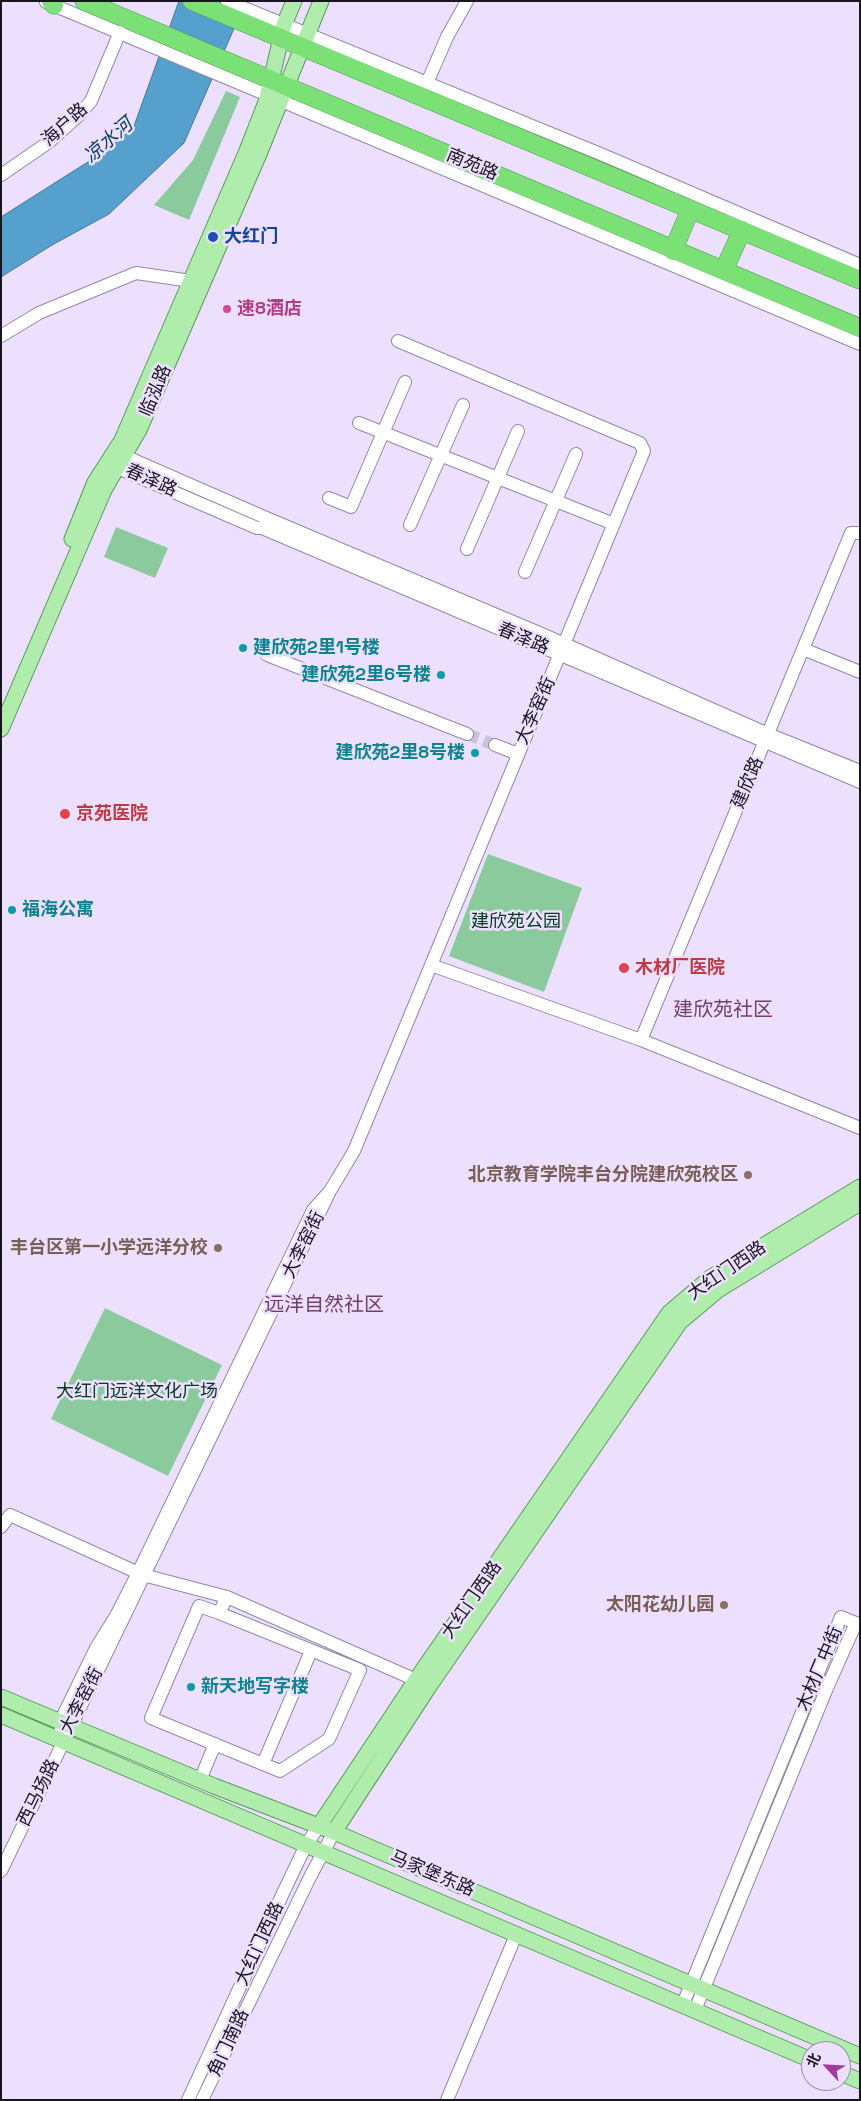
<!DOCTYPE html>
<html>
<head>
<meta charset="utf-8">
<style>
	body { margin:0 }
	#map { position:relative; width:861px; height:2101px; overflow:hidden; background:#ede0ff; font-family:"Space Grotesk","Noto Sans SC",sans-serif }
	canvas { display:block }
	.frame { position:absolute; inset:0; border:2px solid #19151f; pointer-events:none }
	.north { position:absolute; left:801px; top:2041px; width:50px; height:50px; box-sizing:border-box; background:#ede0ff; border:1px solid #988fa5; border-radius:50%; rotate:295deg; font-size:14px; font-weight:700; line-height:20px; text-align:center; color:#19151f }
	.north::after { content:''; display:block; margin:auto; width:18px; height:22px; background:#a33b9e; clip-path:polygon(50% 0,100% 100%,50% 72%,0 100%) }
</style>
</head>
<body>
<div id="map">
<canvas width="861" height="2101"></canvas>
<div class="frame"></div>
<div class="north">北</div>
</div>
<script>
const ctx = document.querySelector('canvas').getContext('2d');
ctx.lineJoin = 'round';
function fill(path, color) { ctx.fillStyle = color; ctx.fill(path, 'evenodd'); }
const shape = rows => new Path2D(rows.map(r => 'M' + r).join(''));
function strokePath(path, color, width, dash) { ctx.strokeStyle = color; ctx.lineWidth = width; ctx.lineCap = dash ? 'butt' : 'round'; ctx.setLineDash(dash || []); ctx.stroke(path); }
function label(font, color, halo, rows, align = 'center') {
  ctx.font = font + ' "Space Grotesk","Noto Sans SC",sans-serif'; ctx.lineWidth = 5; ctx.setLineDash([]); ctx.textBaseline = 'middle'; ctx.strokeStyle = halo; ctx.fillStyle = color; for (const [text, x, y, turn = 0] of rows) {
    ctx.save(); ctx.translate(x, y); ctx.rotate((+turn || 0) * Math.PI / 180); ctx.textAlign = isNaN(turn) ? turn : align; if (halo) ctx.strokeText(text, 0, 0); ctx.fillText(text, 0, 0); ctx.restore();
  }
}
const green = shape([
	[226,91,240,97,189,220,154,205,193,160],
	[116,527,168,548,155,578,104,557],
	[488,854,582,888,544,992,449,956],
	[105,1308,222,1365,168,1476,51,1419]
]);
const water = shape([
	[179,1,246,1,184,143,109,214,52,245,1,277,1,217,91,160,134,126,179,1]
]);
const minorTunnel = shape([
	[467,734,495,745]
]);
const minor = shape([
	[227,1,603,155,860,265],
	[46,2,860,344],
	[427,83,447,37,467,1],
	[1,175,49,142,79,115,91,101,120,32],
	[1,336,39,313,136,273,191,281],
	[359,423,614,524],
	[329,498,351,507,405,382],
	[410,525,463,405],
	[467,549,518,431],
	[525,572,576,454],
	[803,649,860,672],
	[267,655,467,734],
	[495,745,518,754],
	[860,771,768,734,544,635,264,517,138,462,125,456,112,456,118,468,257,528,262,528,860,782],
	[431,965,641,1040,860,1128],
	[641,1040,851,533,860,533],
	[330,1191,354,1151,644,451,640,443,398,341],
	[1,1527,10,1515,143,1575,227,1597,416,1680],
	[219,1613,360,1670,329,1739,280,1771,151,1718,199,1606,219,1613,227,1597],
	[263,1764,311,1651],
	[200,1780,215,1744],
	[1,1871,330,1191,313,1210,138,1573,116,1616,96,1648,60,1722,63,1742],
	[683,2004,841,1617,856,1623,827,1688,695,2010],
	[188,2100,284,1891,306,1845,319,1826],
	[202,2100,310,1877,334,1832],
	[447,2100,516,1935]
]);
const major = shape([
	[72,539,95,482,122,440,246,153,266,102,284,25,294,1],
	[1,729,104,490,139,430,259,154,321,1],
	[1,1697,214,1786,334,1832,860,2056],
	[1,1715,811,2060],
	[319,1826,416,1680,669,1313,710,1278,860,1187],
	[334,1832,428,1688,680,1322,718,1290,860,1203],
	[841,2073,860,2081]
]);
const highway = shape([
	[51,1,54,5],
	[84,1,860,328],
	[192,1,860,280],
	[673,251,690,210],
	[724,270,742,230]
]);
const markers = [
	[213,237,6,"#1a4fb4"],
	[227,309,5,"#d1479c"],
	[243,648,5,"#0f9aa8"],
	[441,675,5,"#0f9aa8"],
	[475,753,5,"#0f9aa8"],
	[65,814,6,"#e0444e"],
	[12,910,5,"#0f9aa8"],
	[624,968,6,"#e0444e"],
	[748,1175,5,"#8d6e63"],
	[218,1248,5,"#8d6e63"],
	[724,1605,5,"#8d6e63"],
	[191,1687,5,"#0f9aa8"]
];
const streetNames = [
	["海户路",65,125,-42],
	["南苑路",472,165,23],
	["临泓路",156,391,-67],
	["春泽路",151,481,24],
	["春泽路",523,639,23],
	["大李窑街",536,711,-66],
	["建欣路",748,783,-67],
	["大李窑街",304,1245,-64],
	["大红门西路",727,1271,-34],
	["大红门西路",472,1600,-55],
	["木材厂中街",820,1669,-67],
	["大李窑街",82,1701,-63],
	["西马场路",39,1793,-64],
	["马家堡东路",432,1874,23],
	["大红门西路",260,1944,-65],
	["角门南路",229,2043,-65]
];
const transitNames = [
	["大红门",224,237]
];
const hotelNames = [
	["速8酒店",237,309]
];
const cultureNames = [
	["建欣苑2里1号楼",253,648],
	["建欣苑2里6号楼",431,675,"right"],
	["建欣苑2里8号楼",465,753,"right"],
	["福海公寓",22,910],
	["新天地写字楼",201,1687]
];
const healthNames = [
	["京苑医院",76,814],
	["木材厂医院",635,968]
];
const parkNames = [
	["建欣苑公园",516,922],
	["大红门远洋文化广场",137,1392]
];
const educationNames = [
	["北京教育学院丰台分院建欣苑校区",738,1175],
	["丰台区第一小学远洋分校",208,1248],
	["太阳花幼儿园",714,1605]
];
const waterNames = [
	["凉水河",109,141,-41]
];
const quarterNames = [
	["建欣苑社区",723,1011],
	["远洋自然社区",324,1306]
];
fill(green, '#8bca9d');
fill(water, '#56a0ce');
strokePath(water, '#44769a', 1);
strokePath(minorTunnel, '#cdc2dd', 12, [12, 6]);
strokePath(minor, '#9388a4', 14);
strokePath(major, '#599a58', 17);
strokePath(highway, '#599a58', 19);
strokePath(minor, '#fff', 12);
strokePath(major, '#b0edad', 15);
strokePath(highway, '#7be177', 18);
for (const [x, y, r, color] of markers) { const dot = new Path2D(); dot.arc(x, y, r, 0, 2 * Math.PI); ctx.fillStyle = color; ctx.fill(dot); strokePath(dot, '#ede0ff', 2); }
label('18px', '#19151f', '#ede0ff', streetNames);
label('bold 18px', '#164399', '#ede0ff', transitNames, 'left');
label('bold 18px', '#b23c85', '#ede0ff', hotelNames, 'left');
label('bold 18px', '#0d838f', '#ede0ff', cultureNames, 'left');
label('bold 18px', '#be3a42', '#ede0ff', healthNames, 'left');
label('18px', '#023b1c', '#ede0ff', parkNames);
label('bold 18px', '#785e54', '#ede0ff', educationNames, 'right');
label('italic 19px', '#003e5c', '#ede0ff', waterNames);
label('20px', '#713d6e', '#ede0ff', quarterNames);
</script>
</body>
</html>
